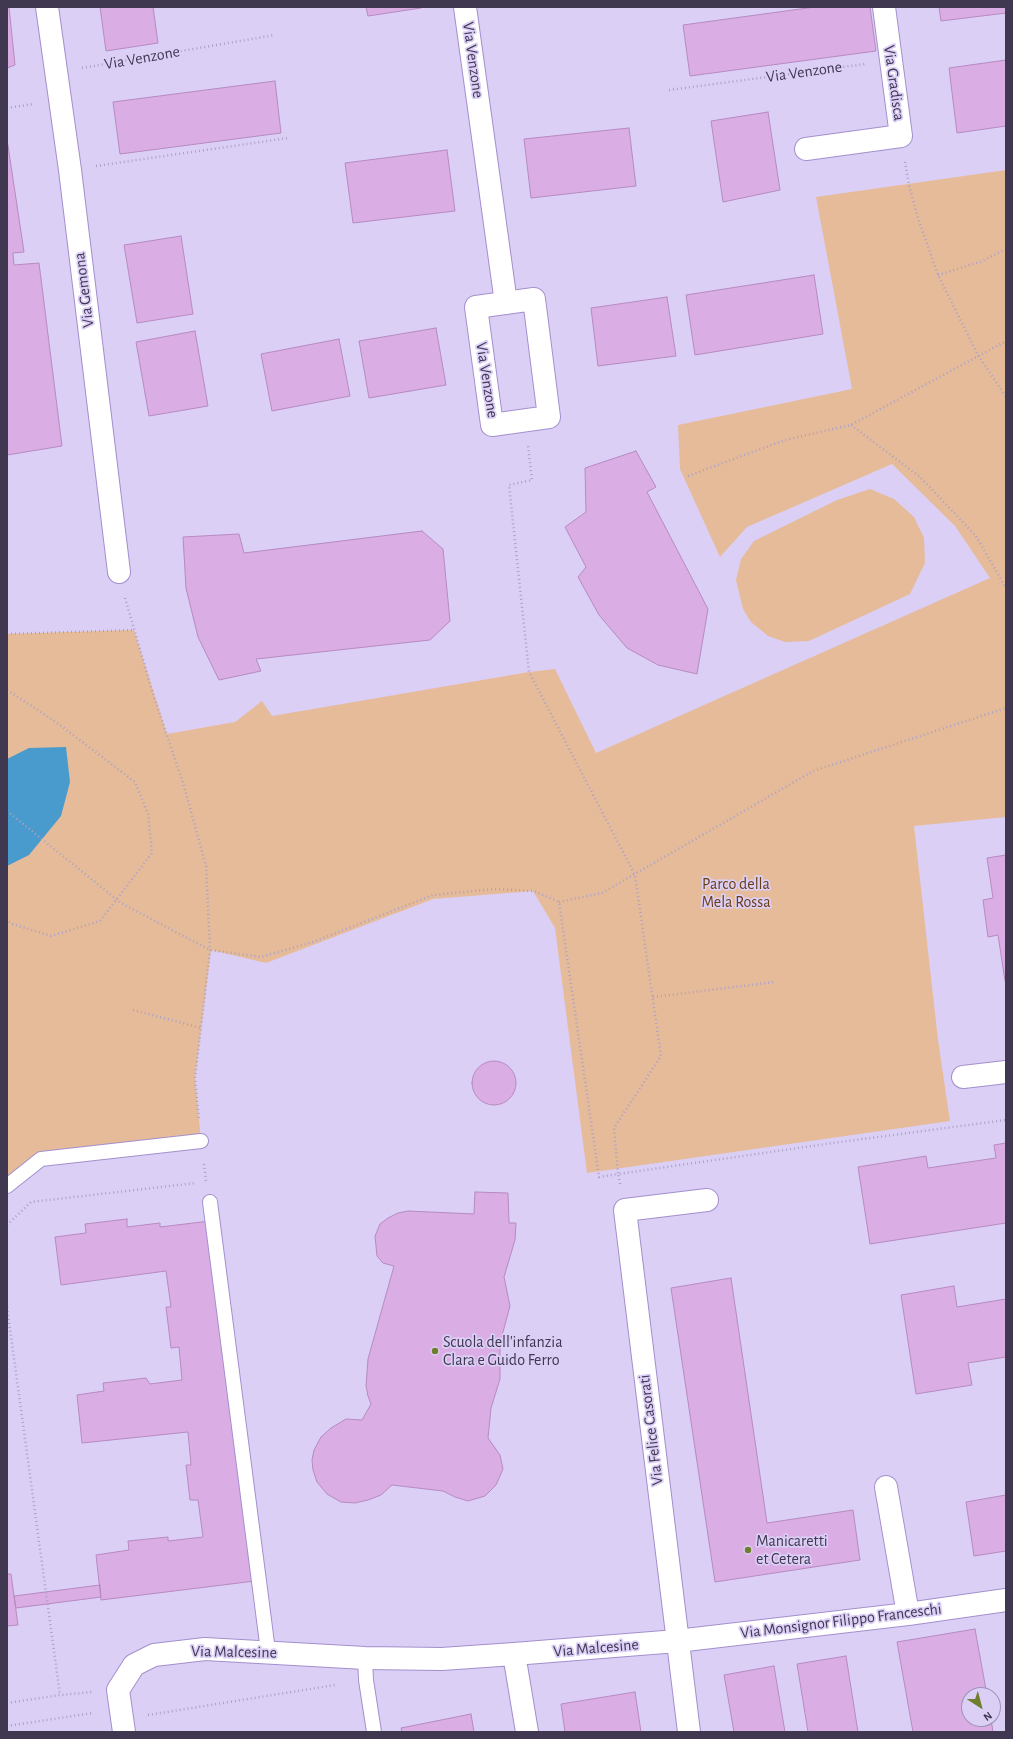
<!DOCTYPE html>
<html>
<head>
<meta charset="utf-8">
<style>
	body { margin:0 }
	#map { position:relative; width:1013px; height:1739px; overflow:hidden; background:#dbcff6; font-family:"Alegreya Sans",sans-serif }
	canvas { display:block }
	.frame { position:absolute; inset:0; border:8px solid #403751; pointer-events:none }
	.north { position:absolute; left:961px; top:1687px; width:40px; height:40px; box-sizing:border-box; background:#dbcff6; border:1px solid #9d92b4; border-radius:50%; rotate:144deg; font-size:11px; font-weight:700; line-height:16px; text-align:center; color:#403751 }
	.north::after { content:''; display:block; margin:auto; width:14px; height:18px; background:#6e7e2c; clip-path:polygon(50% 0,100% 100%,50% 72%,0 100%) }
</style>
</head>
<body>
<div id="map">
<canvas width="1013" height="1739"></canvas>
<div class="frame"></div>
<div class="north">N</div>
</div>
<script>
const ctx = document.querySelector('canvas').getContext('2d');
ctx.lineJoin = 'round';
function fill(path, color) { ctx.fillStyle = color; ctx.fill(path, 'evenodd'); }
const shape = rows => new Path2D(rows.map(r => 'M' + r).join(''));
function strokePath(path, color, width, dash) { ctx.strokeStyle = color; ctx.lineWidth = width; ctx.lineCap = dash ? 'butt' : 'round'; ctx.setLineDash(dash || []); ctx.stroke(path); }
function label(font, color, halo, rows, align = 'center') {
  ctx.font = font + ' "Alegreya Sans",sans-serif'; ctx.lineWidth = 3.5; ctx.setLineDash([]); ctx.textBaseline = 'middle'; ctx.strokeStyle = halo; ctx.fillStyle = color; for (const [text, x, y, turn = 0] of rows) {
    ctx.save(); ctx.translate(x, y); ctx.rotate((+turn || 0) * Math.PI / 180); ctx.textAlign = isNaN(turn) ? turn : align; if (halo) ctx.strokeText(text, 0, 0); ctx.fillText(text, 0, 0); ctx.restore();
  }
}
const green = shape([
	[1006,170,1006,817,914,826,938,1040,950,1121,587,1173,555,928,533,891,433,899,266,963,211,950,195,1078,201,1141,41,1159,7,1186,7,634,134,630,167,734,235,722,262,701,272,716,529,672,555,669,596,753,990,578,955,526,892,464,747,527,720,557,680,469,678,425,852,389,816,197],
	[870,489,894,499,914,517,924,538,925,563,910,594,809,641,785,642,768,636,751,622,743,609,736,580,741,559,754,541,837,500]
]);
const water = shape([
	[66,747,70,782,61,816,29,855,7,866,7,759,29,748]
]);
const building = shape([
	[7,7,9,7,15,65,7,68,7,7],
	[100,7,153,7,158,43,106,51,100,7],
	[366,7,421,7,421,8,368,16,366,7],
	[815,7,870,7,876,51,690,76,683,25,815,7],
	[939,7,1006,7,1006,13,941,21,939,7],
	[1006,60,1006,126,957,133,949,68,1006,60],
	[275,81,281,133,120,154,113,102,275,81],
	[768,112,780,190,723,202,711,121,768,112],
	[629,128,636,186,531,198,524,139,629,128],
	[7,139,24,252,13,253,14,265,39,263,62,446,7,455,7,139],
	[447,150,455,211,353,223,345,163,447,150],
	[181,236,193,314,137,323,124,245,181,236],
	[814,275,823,334,695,355,686,295,814,275],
	[667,297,676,356,598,366,591,308,667,297],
	[436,328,446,385,369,398,359,341,436,328],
	[195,331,208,406,149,416,136,342,195,331],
	[339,339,350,396,272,411,261,354,339,339],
	[636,451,656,487,647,492,708,609,697,674,658,665,627,648,599,615,578,577,586,567,565,527,586,512,585,468,636,451],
	[422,531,443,549,450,621,430,640,256,659,261,671,219,680,198,637,186,588,183,537,239,534,244,553,422,531],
	[1006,855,1006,981,1005,981,998,935,988,937,983,900,993,898,987,858,1006,855],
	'472 1083a22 22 0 1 1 44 0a22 22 0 1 1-44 0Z',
	[1006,1143,1006,1223,870,1244,858,1167,926,1156,928,1168,996,1158,994,1145,1006,1143],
	[475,1192,508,1193,509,1223,516,1223,515,1240,504,1277,510,1306,500,1343,500,1379,491,1408,488,1438,500,1455,503,1469,496,1485,485,1496,468,1501,455,1497,443,1491,392,1485,381,1495,368,1500,355,1503,341,1502,327,1494,317,1482,313,1470,312,1460,314,1450,321,1437,331,1428,346,1419,362,1420,371,1404,368,1396,366,1386,368,1359,394,1266,383,1263,377,1256,375,1236,380,1224,388,1218,398,1213,408,1211,474,1214,475,1192],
	[127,1219,127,1227,160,1223,160,1227,210,1221,255,1581,101,1600,96,1555,129,1550,128,1541,168,1537,168,1541,203,1537,198,1500,190,1500,186,1465,191,1465,188,1432,82,1443,77,1395,104,1391,103,1383,146,1378,150,1384,182,1380,179,1347,171,1348,166,1307,171,1307,166,1271,61,1285,55,1237,86,1233,85,1224,127,1219],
	[731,1278,767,1523,853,1510,860,1560,715,1582,671,1288,731,1278],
	[954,1286,957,1307,1006,1299,1006,1357,968,1363,972,1385,916,1394,901,1295,954,1286],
	[1006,1495,1006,1551,974,1556,966,1502,1006,1495],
	[7,1574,11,1574,18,1625,7,1626,7,1574],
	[100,1585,101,1597,16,1608,14,1596,100,1585],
	[975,1629,987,1695,969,1695,969,1719,991,1719,993,1732,913,1732,897,1642,975,1629],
	[846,1656,858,1732,808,1732,797,1664,846,1656],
	[774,1666,785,1732,734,1732,724,1675,774,1666],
	[635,1692,641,1732,565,1732,561,1704,635,1692],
	[471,1714,474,1732,402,1732,401,1728,471,1714]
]);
const path = shape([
	[82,68,275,35],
	[669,90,865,64],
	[7,108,34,104],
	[905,162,909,185,917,215,938,275,978,355,1006,397],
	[96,166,288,138],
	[938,275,980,262,1006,249],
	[851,425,920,477,976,536,1006,588],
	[688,476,785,440,851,425,1006,341],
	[125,598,153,694,184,786,206,866,210,950,195,1078,199,1119],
	[7,634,134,630],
	[7,690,56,722,135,782,148,814,152,853,100,921,51,936,12,924,7,920],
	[7,811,121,903,210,950,261,957,313,942,433,895,494,889,534,891,559,902,599,1177,618,1174,614,1128,661,1056,635,875,529,672,509,485,532,480,528,446],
	[559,902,602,893,813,771,1006,708],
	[653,997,775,982],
	[133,1010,201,1028],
	[204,1164,206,1181],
	[620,1184,618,1174,833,1143,1006,1120],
	[7,1225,31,1202,196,1183],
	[7,1307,60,1695],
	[7,1703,60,1695,92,1692],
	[148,1715,335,1685],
	[7,1726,93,1713]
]);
const service = shape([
	[7,1186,41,1159,201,1141],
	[210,1202,268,1651],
	[365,1658,366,1680,374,1732]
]);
const pedestrian = shape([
	[47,7,70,170,119,572]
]);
const minor = shape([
	[465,7,506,303],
	[806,149,901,136,884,7],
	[534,299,549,417,492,425,476,307,534,299],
	[963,1077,1006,1072],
	[886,1487,908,1614],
	[514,1654,527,1732],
	[124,1732,118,1690,134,1665,154,1655,205,1649,365,1658,442,1659,514,1654,677,1641,908,1614,1006,1600],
	[689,1732,625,1210,707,1200]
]);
const markers = [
	[435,1351,4,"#6e7e2c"],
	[748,1550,4,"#6e7e2c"]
];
const streetNames = [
	["Via Venzone",142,58,-10],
	["Via Venzone",473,60,82],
	["Via Venzone",804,72,-8],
	["Via Gradisca",894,83,82],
	["Via Gemona",84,290,-97],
	["Via Venzone",487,380,81],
	["Via Felice Casorati",651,1430,-97],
	["Via Monsignor Filippo Franceschi",841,1621,-7],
	["Via Malcesine",596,1648,-5],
	["Via Malcesine",234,1652,1]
];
const parkNames = [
	["Parco della",736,884],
	["Mela Rossa",736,902]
];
const poiNames = [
	["Scuola dell'infanzia",443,1342],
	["Clara e Guido Ferro",443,1360],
	["Manicaretti",756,1541],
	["et Cetera",756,1559]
];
fill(green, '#e6bb9a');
fill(water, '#499acd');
fill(building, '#daade5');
strokePath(building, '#b68ac1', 1);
strokePath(service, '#a48fcd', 16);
strokePath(pedestrian, '#a48fcd', 24);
strokePath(minor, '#a48fcd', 24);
strokePath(path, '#aca1c4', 2.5, [1, 3]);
strokePath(service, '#fff', 14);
strokePath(pedestrian, '#fff', 22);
strokePath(minor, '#fff', 22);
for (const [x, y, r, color] of markers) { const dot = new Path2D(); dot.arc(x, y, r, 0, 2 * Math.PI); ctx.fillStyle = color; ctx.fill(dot); strokePath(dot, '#dbcff6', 1.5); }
label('16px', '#403751', '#dbcff6', streetNames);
label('16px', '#6b3d13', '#dbcff6', parkNames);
label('16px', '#403751', '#dbcff6', poiNames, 'left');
</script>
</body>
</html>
